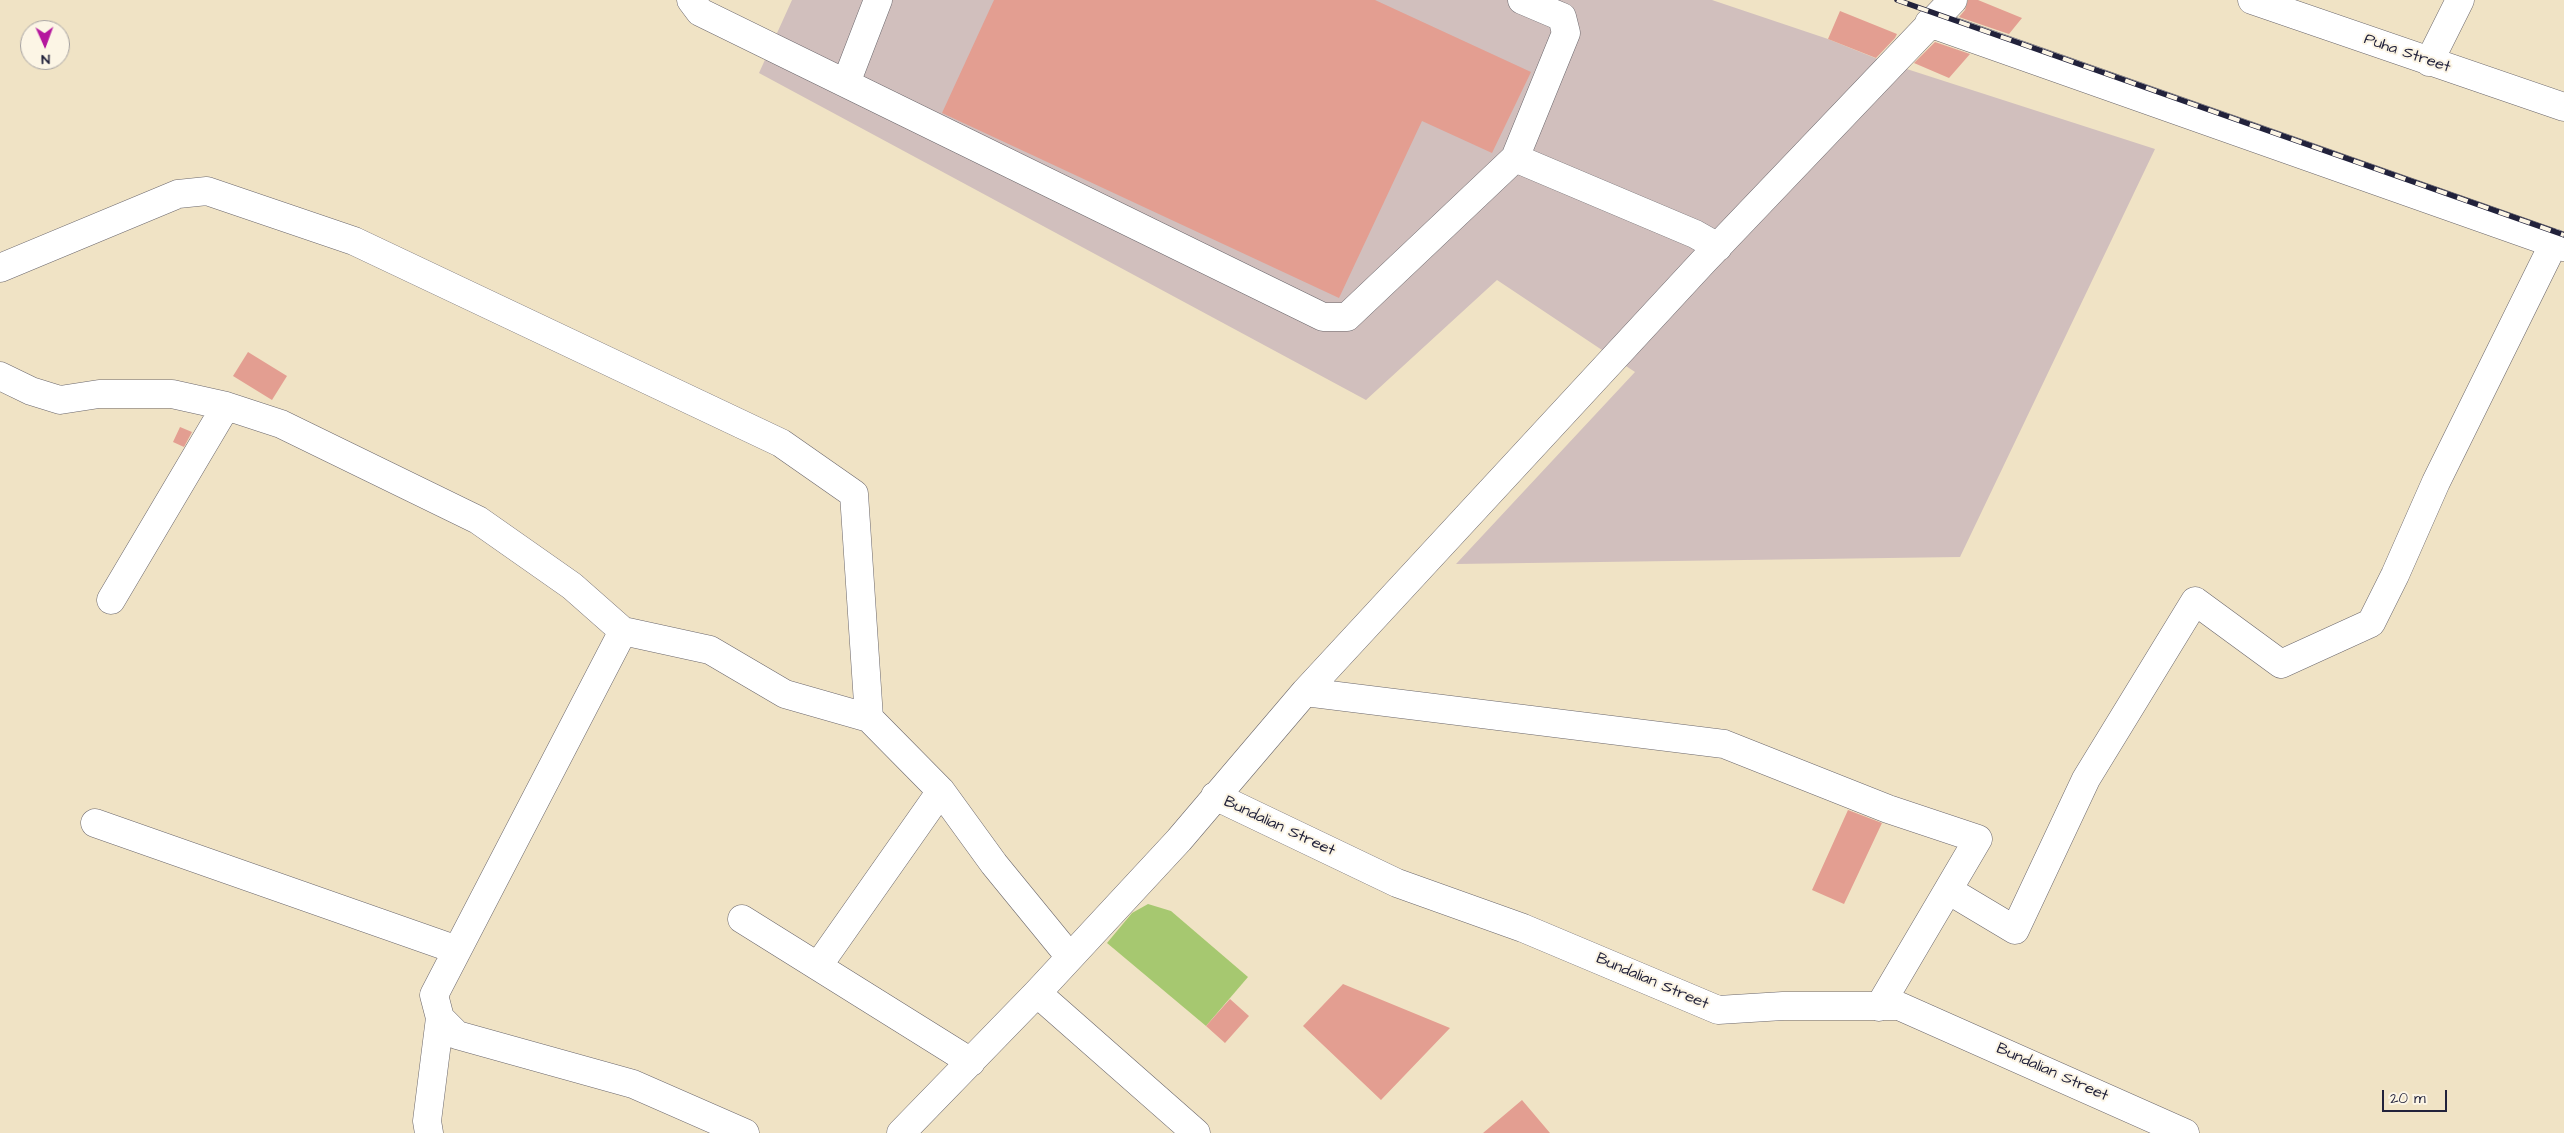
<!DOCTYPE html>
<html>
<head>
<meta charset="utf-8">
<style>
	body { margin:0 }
	#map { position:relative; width:2564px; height:1133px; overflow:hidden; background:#f0e3c5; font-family:"Architects Daughter",sans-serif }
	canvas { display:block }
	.north { position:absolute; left:20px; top:20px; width:50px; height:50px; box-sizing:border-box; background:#fcf5e5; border:1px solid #a5a1a1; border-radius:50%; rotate:178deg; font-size:14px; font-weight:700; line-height:20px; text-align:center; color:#22223b }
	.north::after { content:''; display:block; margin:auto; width:18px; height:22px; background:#b5179e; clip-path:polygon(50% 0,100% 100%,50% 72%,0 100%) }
	.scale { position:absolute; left:2382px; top:1090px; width:65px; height:22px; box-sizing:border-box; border:2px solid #22223b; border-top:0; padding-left:6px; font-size:15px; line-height:18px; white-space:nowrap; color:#22223b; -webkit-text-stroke:4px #fcf5e5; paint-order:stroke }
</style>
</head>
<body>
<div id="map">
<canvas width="2564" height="1133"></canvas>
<div class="north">N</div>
<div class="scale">20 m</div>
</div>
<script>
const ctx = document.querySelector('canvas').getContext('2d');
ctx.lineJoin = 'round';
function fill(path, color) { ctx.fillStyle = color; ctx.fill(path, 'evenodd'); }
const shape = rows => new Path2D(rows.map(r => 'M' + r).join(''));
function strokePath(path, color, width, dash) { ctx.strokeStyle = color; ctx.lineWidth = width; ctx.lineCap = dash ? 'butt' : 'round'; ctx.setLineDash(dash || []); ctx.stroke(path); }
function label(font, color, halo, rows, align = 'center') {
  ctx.font = font + ' "Architects Daughter",sans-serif'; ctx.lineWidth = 4; ctx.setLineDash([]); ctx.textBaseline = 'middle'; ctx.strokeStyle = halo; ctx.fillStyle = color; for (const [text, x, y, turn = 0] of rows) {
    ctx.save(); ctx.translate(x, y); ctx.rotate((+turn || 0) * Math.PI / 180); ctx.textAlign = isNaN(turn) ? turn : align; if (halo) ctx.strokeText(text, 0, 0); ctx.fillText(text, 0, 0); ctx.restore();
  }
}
const industrial = shape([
	[792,0,1712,0,1828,39,1885,62,2155,149,1960,557,1456,564,1635,372,1497,280,1366,400,759,73]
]);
const green = shape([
	[1148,904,1171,911,1248,977,1206,1026,1107,943,1132,913]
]);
const building = shape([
	[994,0,1375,0,1531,72,1492,153,1422,121,1339,298,942,113],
	[1968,0,1978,0,2022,18,2009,34,1997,30,1959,17,1965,10],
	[1840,11,1897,34,1895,38,1876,58,1828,39],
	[1935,42,1970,54,1949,78,1914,63],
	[248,352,287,376,272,400,233,376],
	[180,427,192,432,184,447,173,442],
	[1848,810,1882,823,1844,904,1812,890],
	[1343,984,1450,1028,1381,1100,1303,1026],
	[1230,999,1249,1016,1225,1043,1206,1026],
	[1522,1100,1550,1133,1483,1133]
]);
const minor = shape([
	[691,0,700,12,1323,317,1347,317,1515,158,1695,234,1718,247],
	[2252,0,2564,107],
	[1929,23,2564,247],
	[2429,62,2460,0],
	[846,83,878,0],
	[1515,158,1566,33,1562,17,1522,0],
	[0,268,178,194,207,191,354,241,781,443,854,494,869,718],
	[0,376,31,391,60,400,99,394,172,394,226,406,281,424,478,520,572,586,623,631,710,650,785,694,869,718,941,791,994,864,1070,957],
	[111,600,226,406],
	[623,631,434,995,440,1018,457,1035,633,1084,745,1133],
	[1305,692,1724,744,1888,809,1978,839,1948,890],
	[1215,796,1397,883,1523,928,1718,1010,1783,1006,1899,1006,2185,1133],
	[95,823,457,950],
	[742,919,971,1062],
	[818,966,941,791],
	[1037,993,1196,1133],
	[1879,1007,1948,890,2015,930,2086,779,2195,601,2281,664,2371,623,2395,575,2436,482,2554,243],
	[429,1133,427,1121,440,1018],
	[901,1133,1037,993,1179,840,1305,692,1702,263,1953,0]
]);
const rail = shape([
	[1897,0,2564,235]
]);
const streetNames = [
	["Puha Street",2407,54,19],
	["Bundalian Street",1279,827,25],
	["Bundalian Street",1652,982,23],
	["Bundalian Street",2052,1073,24]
];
fill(industrial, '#d1bfbd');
fill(green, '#a6c870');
fill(building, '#e39e91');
strokePath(minor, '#6a666b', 29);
strokePath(minor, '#fff', 28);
strokePath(rail, '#22223b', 5.5);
strokePath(rail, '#fcf5e5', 4, [11]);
label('16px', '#22223b', '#fcf5e5', streetNames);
</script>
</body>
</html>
